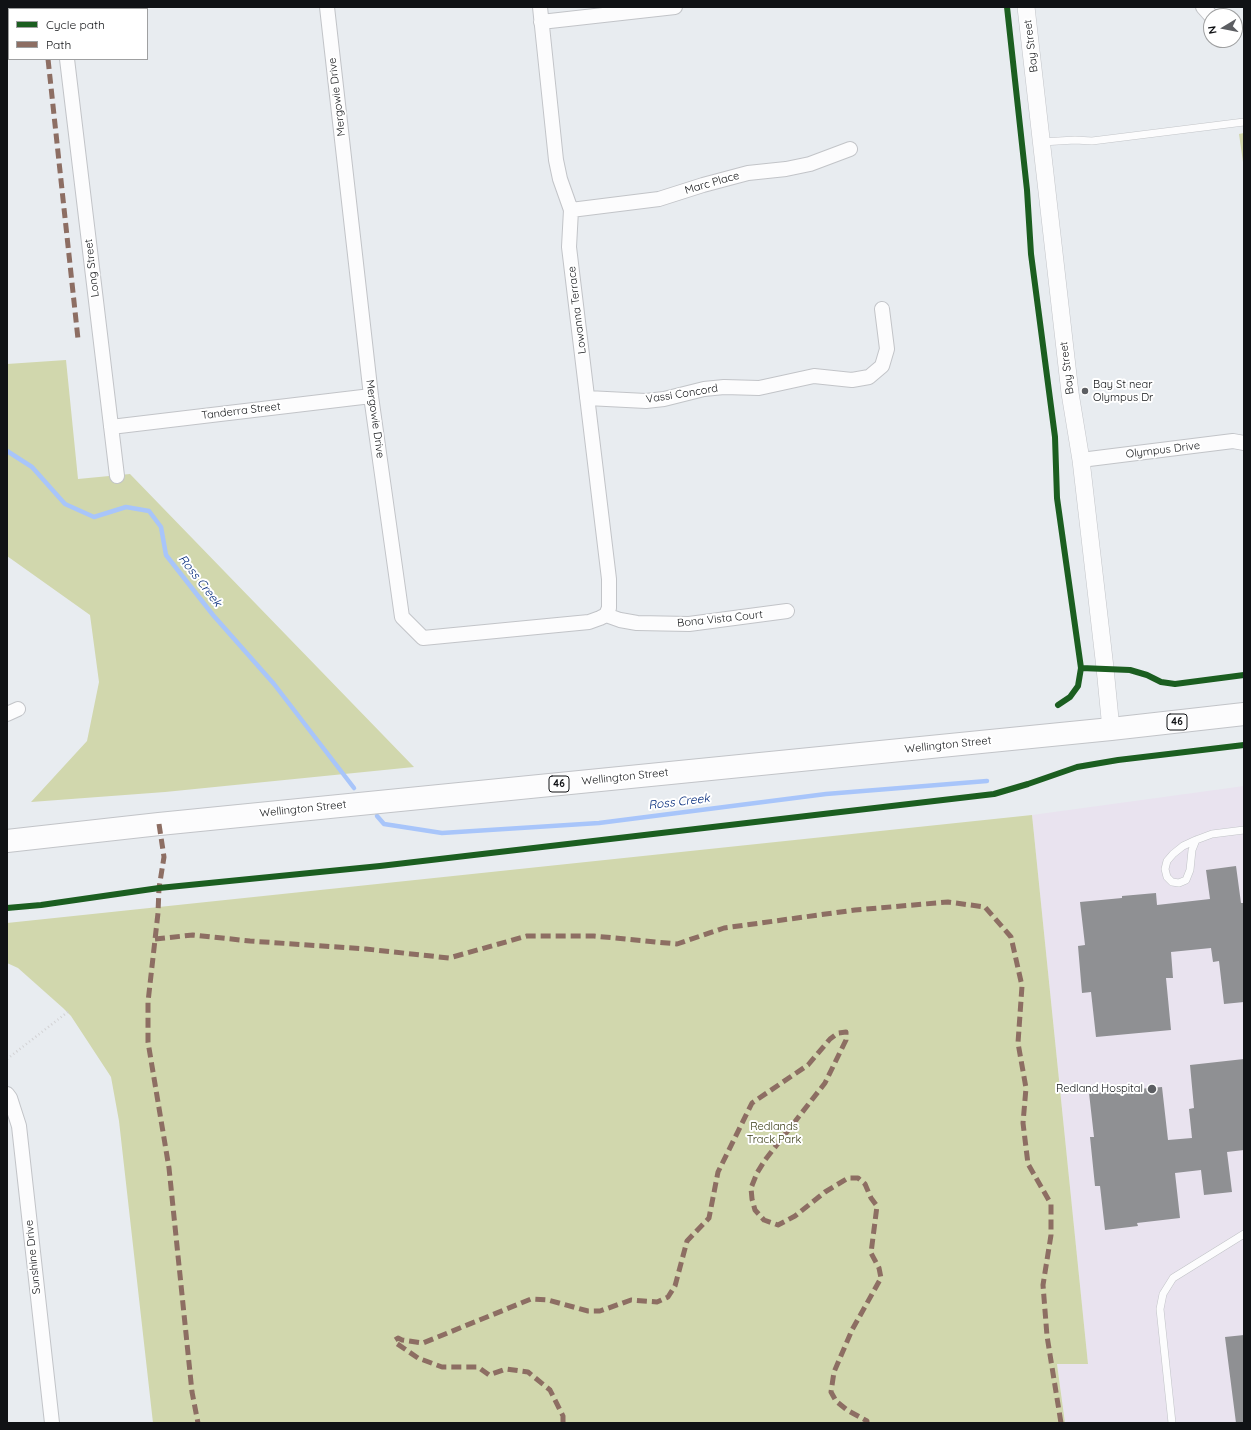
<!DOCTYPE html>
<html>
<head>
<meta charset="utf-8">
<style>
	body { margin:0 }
	#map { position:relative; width:1251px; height:1430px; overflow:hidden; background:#e8ecf0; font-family:Quicksand,sans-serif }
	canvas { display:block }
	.frame { position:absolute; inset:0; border:8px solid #101215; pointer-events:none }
	.legend { position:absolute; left:8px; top:8px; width:140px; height:52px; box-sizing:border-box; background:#fff; border:1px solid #9fa0a1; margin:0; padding:5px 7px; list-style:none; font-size:12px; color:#101215 }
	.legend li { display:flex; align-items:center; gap:8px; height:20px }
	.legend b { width:20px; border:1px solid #9fa0a1 }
	.north { position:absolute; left:1203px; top:8px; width:40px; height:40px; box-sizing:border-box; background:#fff; border:1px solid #9fa0a1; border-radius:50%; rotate:260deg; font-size:11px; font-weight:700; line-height:16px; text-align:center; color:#101215 }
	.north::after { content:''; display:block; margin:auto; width:14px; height:18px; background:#5c5e62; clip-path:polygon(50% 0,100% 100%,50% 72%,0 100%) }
</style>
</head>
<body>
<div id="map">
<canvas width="1251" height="1430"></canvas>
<div class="frame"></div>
<ul class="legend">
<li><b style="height:5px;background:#1b5e20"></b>Cycle path</li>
<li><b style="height:5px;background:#8d6e63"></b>Path</li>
</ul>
<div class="north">N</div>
</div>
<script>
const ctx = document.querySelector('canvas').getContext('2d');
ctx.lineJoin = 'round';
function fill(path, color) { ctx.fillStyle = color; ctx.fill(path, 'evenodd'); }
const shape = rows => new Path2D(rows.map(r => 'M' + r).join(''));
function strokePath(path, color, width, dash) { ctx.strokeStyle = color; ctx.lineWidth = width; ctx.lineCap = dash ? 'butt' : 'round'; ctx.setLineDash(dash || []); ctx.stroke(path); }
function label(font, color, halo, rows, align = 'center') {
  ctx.font = font + ' Quicksand,sans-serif'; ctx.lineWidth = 4; ctx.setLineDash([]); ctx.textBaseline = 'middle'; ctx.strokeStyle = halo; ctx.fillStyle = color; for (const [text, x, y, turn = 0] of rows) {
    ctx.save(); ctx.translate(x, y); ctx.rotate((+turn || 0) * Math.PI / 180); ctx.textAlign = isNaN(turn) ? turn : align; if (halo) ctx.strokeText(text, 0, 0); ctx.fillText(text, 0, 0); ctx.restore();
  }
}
const medical = shape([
	[1244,786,1244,1423,1065,1423,1057,1363,1088,1364,1032,815]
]);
const green = shape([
	[1244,133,1244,169,1239,134],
	[66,360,78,479,130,474,414,767,165,792,31,802,87,741,99,682,90,615,7,556,7,364],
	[1032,815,1088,1364,1057,1364,1065,1423,153,1423,119,1121,111,1077,71,1016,63,1008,18,968,7,963,7,923]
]);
const stream = shape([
	[7,451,32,467,65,504,94,517,126,507,149,511,161,527,166,555,213,615,274,684,354,788],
	[377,816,384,824,442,833,599,823,826,794,987,781]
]);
const building = shape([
	[1236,866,1241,903,1244,903,1244,1002,1224,1004,1219,961,1213,962,1211,948,1171,952,1173,978,1166,978,1171,1030,1096,1037,1091,992,1082,993,1078,946,1085,945,1080,902,1122,898,1122,896,1156,893,1157,905,1210,899,1206,870],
	[1244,1059,1244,1150,1227,1152,1232,1192,1204,1195,1201,1170,1175,1173,1180,1218,1137,1223,1138,1226,1105,1230,1100,1186,1095,1186,1090,1137,1094,1137,1089,1093,1162,1087,1168,1140,1192,1138,1189,1109,1194,1108,1190,1065],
	[1244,1335,1244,1423,1236,1423,1225,1337]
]);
const path = shape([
	[7,1059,69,1011]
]);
const service = shape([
	[1042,142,1075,140,1092,141,1244,122],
	[1196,840,1192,850,1190,870,1186,880,1179,883,1172,882,1167,877,1165,869,1167,861,1173,854,1183,846,1196,840,1212,834,1244,830],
	[1172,1423,1160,1309,1163,1294,1173,1278,1244,1234]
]);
const minor = shape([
	[60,7,61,9],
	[327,7,371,396,402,617,423,638,589,622,600,618,606,615],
	[540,7,556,160,560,179,571,210,569,247,609,579,609,608,606,615],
	[1203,7,1211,16],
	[541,22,675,7],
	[67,59,117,476],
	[571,210,659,199,703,185,748,173,786,169,810,164,850,149],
	[587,398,646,401,664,399,704,389,724,387,759,388,814,376,852,380,869,377,882,366,887,349,882,309],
	[111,427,371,396],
	[1081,460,1233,441,1244,443],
	[606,615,620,620,637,623,689,624,787,611],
	[7,714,18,709],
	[7,1094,10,1098,19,1126,52,1423]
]);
const tertiary = shape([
	[1026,7,1070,393,1081,460,1105,668,1111,729]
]);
const primary = shape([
	[7,841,159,824,1111,729,1244,714]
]);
const quiet = shape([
	[42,7,42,9],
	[48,59,78,339],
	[159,824,164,857,159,888,158,913,148,1002,148,1042,169,1168,192,1392,198,1423],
	[155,939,193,935,250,941,366,949,449,958,527,936,594,936,677,944,724,928,855,910,948,902,985,907,1011,937,1022,986,1018,1043,1026,1088,1023,1123,1028,1164,1051,1204,1051,1235,1043,1285,1047,1336,1061,1423],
	[563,1423,563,1416,550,1390,528,1372,506,1369,489,1375,478,1367,442,1367,418,1358,396,1343,395,1340,398,1338,402,1340,423,1343,531,1299,548,1300,588,1311,600,1311,631,1300,657,1302,668,1297,675,1286,687,1241,709,1218,718,1172,752,1103,808,1065,830,1039,838,1033,846,1032,846,1040,825,1083,765,1160,757,1173,751,1188,752,1199,755,1210,764,1220,778,1225,795,1216,825,1192,848,1178,858,1178,865,1184,871,1198,877,1206,871,1253,879,1268,881,1278,852,1330,834,1372,831,1392,836,1401,847,1410,867,1421,867,1423]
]);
const cycleway = shape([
	[1007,7,1027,190,1031,254,1055,437,1057,498,1081,668,1078,686,1070,697,1058,705],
	[1081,668,1130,670,1147,675,1161,682,1175,684,1244,675],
	[7,908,41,905,159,888,380,866,994,794,1028,784,1077,767,1118,760,1244,745]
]);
const markers = [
	[1085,391,4,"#5c5e62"],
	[1152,1089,5,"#5c5e62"]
];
const shields = [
	[1177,722,20],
	[559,784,20]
];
const shieldNames = [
	["46",1177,722],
	["46",559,784]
];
const streetNames = [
	["Bay Street",1031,46,-97],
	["Mergowie Drive",337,97,-97],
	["Marc Place",712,183,-16],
	["Long Street",92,268,-97],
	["Lowanna Terrace",577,310,-97],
	["Bay Street",1067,368,-97],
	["Vassi Concord",682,394,-9],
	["Tanderra Street",241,411,-7],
	["Mergowie Drive",375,419,82],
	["Olympus Drive",1163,450,-7],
	["Bona Vista Court",720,619,-6],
	["Wellington Street",948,745,-6],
	["Wellington Street",625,777,-6],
	["Wellington Street",303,809,-6],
	["Sunshine Drive",33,1257,-96]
];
const poiNames = [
	["Bay St near",1093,385],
	["Olympus Dr",1093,398],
	["Redland Hospital",1143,1089,"right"]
];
const parkNames = [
	["Redlands",774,1127],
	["Track Park",774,1140]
];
const waterNames = [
	["Ross Creek",200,581,52],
	["Ross Creek",679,802,-7]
];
fill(medical, '#e9e3ef');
fill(green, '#d1d7ad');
strokePath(stream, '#a8c5fa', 4.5);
fill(building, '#8f9093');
strokePath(service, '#c2c4c8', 8);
strokePath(minor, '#c2c4c8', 16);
strokePath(tertiary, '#c2c4c8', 18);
strokePath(primary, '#c2c4c8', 24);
strokePath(path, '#d2d2d4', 2.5, [1, 3]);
strokePath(service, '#fcfcfd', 7);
strokePath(minor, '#fcfcfd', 14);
strokePath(tertiary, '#fcfcfd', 17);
strokePath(primary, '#fcfcfd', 22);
strokePath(quiet, '#8d6e63', 5, [10, 5]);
strokePath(cycleway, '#1b5e20', 6);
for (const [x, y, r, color] of markers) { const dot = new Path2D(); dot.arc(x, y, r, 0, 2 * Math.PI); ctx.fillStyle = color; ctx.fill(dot); strokePath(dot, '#fff', 1.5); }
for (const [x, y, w] of shields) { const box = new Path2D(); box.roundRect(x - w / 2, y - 8, w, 16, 3); ctx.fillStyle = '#fff'; ctx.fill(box); strokePath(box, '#101215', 1); }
label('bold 10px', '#101215', null, shieldNames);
label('11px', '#101215', '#fff', streetNames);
label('11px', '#101215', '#fff', poiNames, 'left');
label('11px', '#373a13', '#fff', parkNames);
label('italic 12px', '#01287a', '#fff', waterNames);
</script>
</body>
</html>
